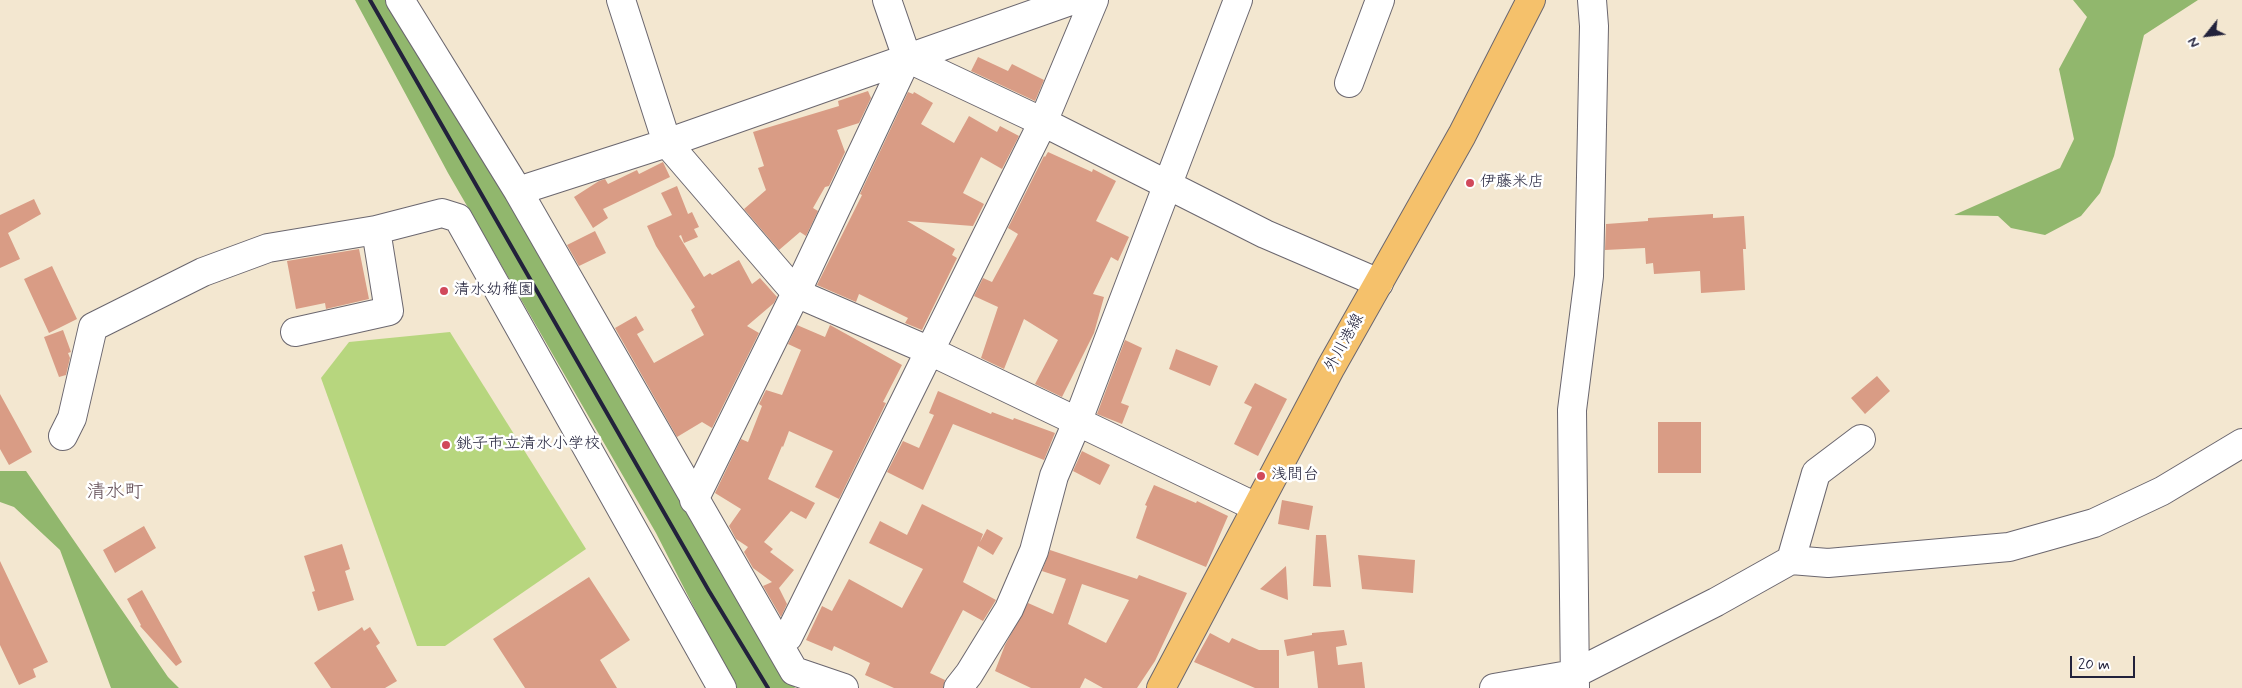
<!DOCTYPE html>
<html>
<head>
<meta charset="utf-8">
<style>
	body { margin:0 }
	#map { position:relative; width:2242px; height:688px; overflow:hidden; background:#f3e7d0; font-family:Mynerve,sans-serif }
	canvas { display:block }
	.north { position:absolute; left:2182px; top:10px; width:50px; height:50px; -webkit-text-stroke:4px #fff; paint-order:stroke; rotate:241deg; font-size:14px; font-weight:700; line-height:20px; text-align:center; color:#22223b }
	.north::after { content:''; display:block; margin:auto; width:18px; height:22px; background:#22223b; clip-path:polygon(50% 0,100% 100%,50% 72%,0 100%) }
	.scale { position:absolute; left:2070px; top:656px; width:65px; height:22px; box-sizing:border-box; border:2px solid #22223b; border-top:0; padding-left:6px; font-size:15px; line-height:18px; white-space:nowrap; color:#22223b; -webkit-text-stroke:4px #fff; paint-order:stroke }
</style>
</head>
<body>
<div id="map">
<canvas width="2242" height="688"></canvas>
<div class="north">N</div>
<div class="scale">20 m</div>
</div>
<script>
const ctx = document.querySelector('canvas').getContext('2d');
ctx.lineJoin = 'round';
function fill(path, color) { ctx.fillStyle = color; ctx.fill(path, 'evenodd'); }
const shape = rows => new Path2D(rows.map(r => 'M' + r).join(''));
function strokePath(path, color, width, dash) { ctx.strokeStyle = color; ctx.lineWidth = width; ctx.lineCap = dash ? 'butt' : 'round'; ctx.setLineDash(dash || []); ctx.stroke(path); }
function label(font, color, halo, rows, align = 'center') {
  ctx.font = font + ' Mynerve,"Klee One",sans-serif'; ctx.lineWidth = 5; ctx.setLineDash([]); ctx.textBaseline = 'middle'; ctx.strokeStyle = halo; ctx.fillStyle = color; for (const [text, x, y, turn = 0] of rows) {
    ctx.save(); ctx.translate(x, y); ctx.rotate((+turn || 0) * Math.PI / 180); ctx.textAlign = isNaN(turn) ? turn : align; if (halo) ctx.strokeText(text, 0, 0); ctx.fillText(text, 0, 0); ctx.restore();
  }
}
const green = shape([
	[450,332,586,549,445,646,417,646,321,378,349,342]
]);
const forest = shape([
	[355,0,393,0,587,324,795,688,735,688,656,533,448,173],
	[2073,0,2198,0,2144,35,2114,156,2100,193,2081,216,2045,235,2011,228,1998,216,1954,215,2060,168,2074,139,2059,69,2087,17],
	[0,471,26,471,168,677,179,688,111,688,60,550,14,507,0,502]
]);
const building = shape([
	[978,57,1008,71,1012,64,1044,80,1035,101,971,71],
	[868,91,871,98,859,123,837,130,845,152,829,186,825,187,813,208,818,211,806,236,800,232,779,250,744,209,766,190,758,168,764,166,753,132,839,106,838,101],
	[908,92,913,94,914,92,933,103,921,124,954,143,969,116,997,132,1000,126,1019,136,1002,169,981,157,963,193,984,204,973,226,907,221,955,249,952,255,957,258,922,330,905,323,908,318,859,294,856,302,817,285,862,195,860,194],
	[1048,152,1092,172,1093,169,1116,181,1096,221,1129,237,1118,261,1111,257,1093,294,1104,297,1094,333,1062,397,1035,384,1058,340,1024,319,1004,369,981,358,998,307,974,296,983,278,992,282,1018,234,1008,228,1044,156,1045,157],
	[663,162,670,177,603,209,608,218,593,228,574,197,599,181,605,179,608,184,637,170,639,174],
	[677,186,688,214,692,212,699,227,694,229,698,237,684,243,681,235,679,236,704,277,710,273,712,275,739,260,752,284,760,278,777,297,774,303,747,326,759,333,712,428,702,422,677,437,615,328,636,316,644,330,637,334,654,363,704,335,691,310,695,307,656,246,647,226,672,215,661,193],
	[34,199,41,214,8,233,20,259,0,268,0,215],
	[1713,214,1713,218,1744,216,1746,249,1743,249,1745,290,1701,293,1700,271,1654,274,1653,263,1646,264,1645,248,1605,250,1606,224,1648,221,1648,218],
	[595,231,606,253,579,266,567,245],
	[359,249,369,299,326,309,325,303,296,309,287,261],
	[52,266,77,319,49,333,24,279],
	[797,325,825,337,830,325,902,365,883,402,886,403,839,499,815,487,833,451,789,431,783,447,782,446,768,479,815,503,806,519,791,511,764,542,773,549,770,552,794,570,779,588,787,604,781,617,763,586,772,582,753,568,744,552,748,547,736,539,729,526,741,509,715,493,741,439,748,442,762,406,759,404,766,390,782,395,801,350,788,344],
	[63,330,71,352,68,353,70,358,66,375,59,377,44,337],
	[1125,340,1142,348,1121,403,1129,406,1122,424,1097,414],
	[1176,349,1218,366,1210,386,1169,369],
	[1877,376,1890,391,1865,414,1851,398],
	[1255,383,1287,399,1258,456,1234,444,1252,407,1244,403],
	[938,391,991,414,992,412,1013,420,1014,418,1055,433,1044,460,953,424,923,490,887,472,903,441,919,448,934,415,929,413],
	[0,394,32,452,9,465,0,449],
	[1658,422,1701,422,1701,473,1658,473],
	[1082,451,1110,465,1100,485,1073,471],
	[1154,485,1196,503,1197,501,1228,516,1206,567,1136,538,1147,506,1145,505],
	[1282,500,1313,506,1309,530,1278,524],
	[922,504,983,534,980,542,987,529,1003,538,993,555,978,546,963,582,996,600,983,621,963,610,930,673,945,680,943,688,894,688,865,675,870,663,834,646,832,651,806,640,822,606,832,611,849,579,902,608,923,569,869,543,880,521,907,535],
	[144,526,156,548,115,573,103,550],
	[1316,535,1326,535,1331,587,1313,586],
	[342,544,350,569,345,571,354,600,318,611,312,592,315,591,304,556],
	[1050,550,1137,579,1139,575,1187,593,1155,661,1137,688,1103,688,1085,678,1080,688,1031,688,995,671,1005,645,1028,603,1053,614,1066,579,1042,571],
	[1082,584,1129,600,1106,643,1068,624],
	[1358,555,1415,560,1413,593,1362,589],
	[0,561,48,662,33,669,36,677,19,685,0,645],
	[1286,566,1288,600,1260,589],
	[589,577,630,640,600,660,617,688,525,688,493,639],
	[142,590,182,662,176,666,140,626,141,625,127,599],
	[362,627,364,631,370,627,380,643,376,646,397,681,385,688,331,688,314,663],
	[1344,630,1347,645,1336,647,1338,665,1362,662,1365,688,1318,688,1314,651,1287,656,1284,640,1312,635,1312,633],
	[1210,633,1229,643,1232,638,1259,650,1279,650,1279,688,1255,688,1194,662]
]);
const minor = shape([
	[400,0,518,191,794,671,844,688],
	[621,0,667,143,796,293,930,351,1256,507],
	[907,58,1043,122,1265,234,1379,283],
	[1349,83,1380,0],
	[518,191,667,143,1073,0],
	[295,332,389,311,376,230],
	[63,436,72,418,93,327,203,272,268,248,376,230,442,213,458,218,722,688],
	[694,500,796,293,907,58,887,0],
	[1791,560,1816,473,1861,439],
	[780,644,788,637,1043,122,1094,0],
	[958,688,969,674,1009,609,1034,551,1054,476,1078,420,1238,0],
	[1494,688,1574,674,1716,602,1791,560,1828,563,2009,547,2094,523,2162,491,2242,443],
	[1575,688,1572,410,1589,276,1594,26,1592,0]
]);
const major = shape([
	[1161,688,1331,367,1462,135,1531,0]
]);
const rail = shape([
	[370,0,709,591,768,688]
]);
const markers = [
	[1470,183,5,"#d1495b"],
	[444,291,5,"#d1495b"],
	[446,445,5,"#d1495b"],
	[1261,476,5,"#d1495b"]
];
const poiNames = [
	["伊藤米店",1480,183],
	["清水幼稚園",454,291],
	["銚子市立清水小学校",456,445],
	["浅間台",1271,476]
];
const streetNames = [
	["外川港線",1345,343,-61]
];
const quarterNames = [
	["清水町",115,493]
];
fill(green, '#b7d67e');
fill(forest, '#91b76d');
fill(building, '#d99c85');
strokePath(minor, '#6b676f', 30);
strokePath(major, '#6b676f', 30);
strokePath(minor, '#fff', 28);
strokePath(major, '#f5c16b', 28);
strokePath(rail, '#22223b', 4);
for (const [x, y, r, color] of markers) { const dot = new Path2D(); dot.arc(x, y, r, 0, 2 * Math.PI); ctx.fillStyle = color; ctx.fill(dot); strokePath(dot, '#fff', 2); }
label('16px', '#22223b', '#fff', poiNames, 'left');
label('16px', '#22223b', '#fff', streetNames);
label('19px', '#624d55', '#fff', quarterNames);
</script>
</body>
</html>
